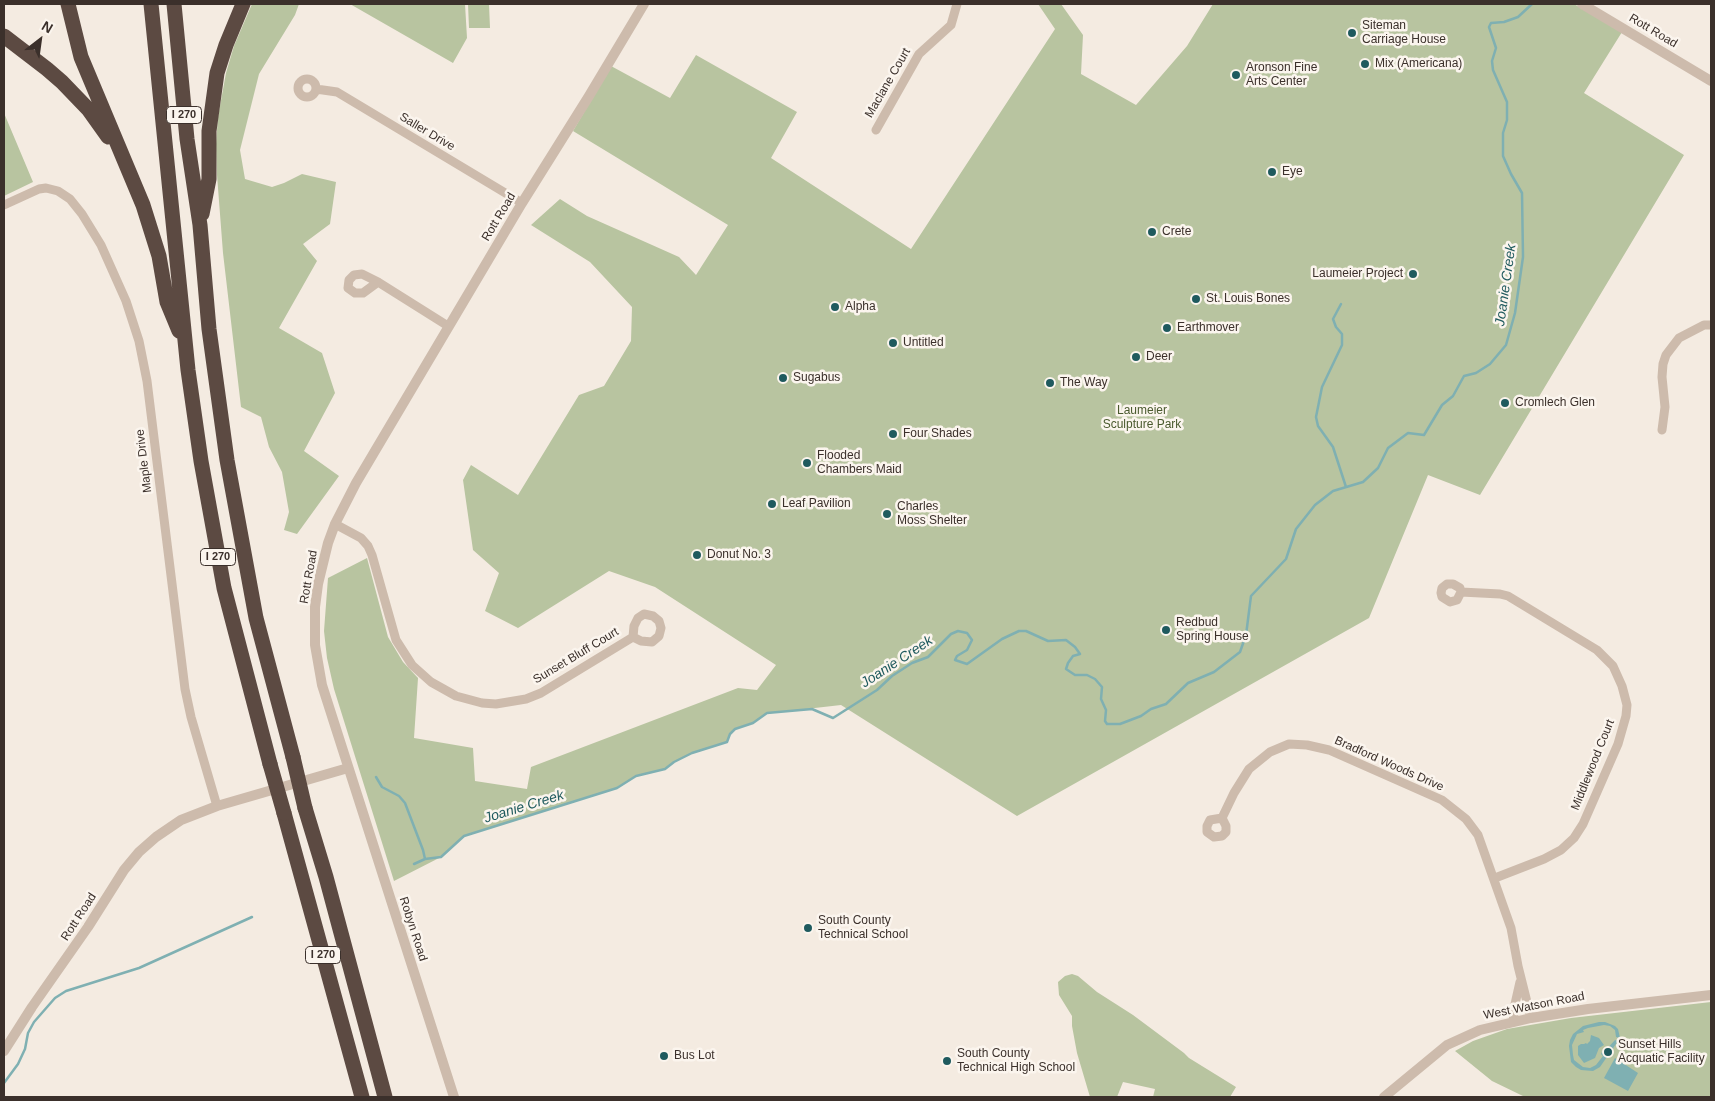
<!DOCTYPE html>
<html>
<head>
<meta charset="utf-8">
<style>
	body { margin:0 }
	#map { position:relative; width:1715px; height:1101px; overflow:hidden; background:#f4ebe1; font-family:Arial,sans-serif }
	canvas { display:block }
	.frame { position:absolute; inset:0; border:5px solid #3b302b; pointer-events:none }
	.north { position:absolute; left:15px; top:15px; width:50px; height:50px; -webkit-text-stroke:4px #fbf5ee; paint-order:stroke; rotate:30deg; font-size:14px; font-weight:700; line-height:20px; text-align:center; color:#3b302b }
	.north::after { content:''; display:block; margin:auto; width:18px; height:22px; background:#3b302b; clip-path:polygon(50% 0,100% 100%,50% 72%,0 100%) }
</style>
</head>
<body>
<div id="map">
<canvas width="1715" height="1101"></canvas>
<div class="frame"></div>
<div class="north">N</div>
</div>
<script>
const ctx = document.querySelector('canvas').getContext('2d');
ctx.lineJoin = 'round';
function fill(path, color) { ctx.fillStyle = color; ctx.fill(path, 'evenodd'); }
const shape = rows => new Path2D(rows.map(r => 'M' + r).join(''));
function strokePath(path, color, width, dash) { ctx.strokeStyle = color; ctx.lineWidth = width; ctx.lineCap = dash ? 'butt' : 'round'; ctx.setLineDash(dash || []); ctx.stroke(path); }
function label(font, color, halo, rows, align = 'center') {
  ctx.font = font + ' Arial,sans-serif'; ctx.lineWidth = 5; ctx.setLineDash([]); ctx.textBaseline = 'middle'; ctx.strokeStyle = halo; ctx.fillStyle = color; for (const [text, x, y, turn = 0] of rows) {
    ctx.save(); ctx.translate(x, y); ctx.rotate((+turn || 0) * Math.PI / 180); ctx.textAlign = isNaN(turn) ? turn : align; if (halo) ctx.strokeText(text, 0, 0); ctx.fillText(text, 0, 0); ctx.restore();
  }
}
const green = shape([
	[252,4,299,4,295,15,259,74,240,150,245,179,272,187,284,183,302,174,336,182,330,224,303,244,317,261,279,328,322,353,335,393,304,451,339,476,297,534,284,530,289,512,282,472,269,447,261,417,241,407,223,253,217,175,216,144,218,117,226,73,234,46],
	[350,4,465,4,467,38,453,63],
	[468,4,489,4,490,28,469,28],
	[1038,4,1061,4,1083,35,1081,74,1136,105,1187,46,1213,4,1574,4,1622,32,1584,93,1684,155,1480,495,1428,475,1369,618,1017,816,841,705,806,709,767,713,753,723,735,729,730,734,727,742,692,753,674,762,665,769,636,776,617,788,464,836,441,857,394,881,334,689,327,658,324,631,328,578,367,558,388,637,403,662,418,678,414,738,473,748,475,781,527,789,531,767,738,688,757,690,776,665,655,587,609,571,518,628,485,611,499,573,473,550,463,480,471,465,518,495,579,395,604,386,631,341,632,307,590,262,531,225,560,199,587,216,679,257,696,275,728,225,573,131,611,66,670,98,696,55,797,112,771,158,911,249,1055,29],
	[4,113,33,182,4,196],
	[1072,974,1078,976,1097,992,1133,1015,1184,1053,1189,1058,1236,1087,1230,1097,1153,1097,1155,1089,1123,1082,1117,1097,1090,1097,1077,1053,1072,1026,1072,1016,1059,995,1058,982,1065,976],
	[1711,1002,1711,1097,1525,1097,1492,1081,1455,1051,1473,1041,1507,1029,1571,1018]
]);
const water = shape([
	[1599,1022,1605,1022,1615,1026,1618,1029,1620,1038,1616,1037,1615,1030,1610,1026,1604,1025,1588,1028,1583,1030,1584,1032,1577,1034,1572,1045,1573,1055,1574,1060,1583,1067,1590,1068,1596,1065,1603,1056,1601,1054,1603,1050,1605,1051,1615,1040,1618,1041,1600,1067,1593,1071,1581,1070,1576,1067,1571,1062,1569,1046,1570,1040,1573,1034,1583,1026],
	[1591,1035,1599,1038,1604,1045,1599,1048,1595,1058,1584,1063,1578,1055,1578,1046,1581,1044,1584,1044,1586,1043,1587,1044,1590,1041],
	[1615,1058,1638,1073,1628,1091,1604,1078]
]);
const stream = shape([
	[1341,304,1333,319,1336,327,1342,334,1342,345,1322,387,1316,417,1318,426,1333,447,1346,487],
	[376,777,382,787,399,796,405,803,423,850,425,859],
	[414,864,425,859,441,857,464,836,617,788,636,776,665,769,674,762,692,753,727,742,730,734,735,729,753,723,767,713,812,709,833,718,877,690,892,676,912,663,928,657,951,634,958,631,967,633,972,640,967,650,957,656,955,660,967,664,1002,639,1019,631,1026,631,1048,641,1066,640,1075,647,1080,654,1073,656,1068,663,1066,669,1075,675,1087,675,1095,679,1102,687,1101,699,1106,710,1105,721,1107,724,1120,724,1141,716,1151,709,1166,704,1188,683,1214,672,1240,652,1246,635,1251,596,1286,559,1296,529,1315,505,1333,491,1363,482,1378,468,1388,448,1408,433,1424,435,1442,405,1453,396,1464,376,1476,373,1490,364,1506,345,1515,313,1523,257,1522,193,1511,174,1503,156,1503,133,1507,120,1507,102,1493,70,1492,61,1496,48,1489,27,1491,23,1504,22,1518,17,1532,4],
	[4,1083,18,1064,25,1049,28,1033,34,1022,55,998,66,991,139,968,252,917]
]);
const minor = shape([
	'298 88a9 9 0 1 1 18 0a9 9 0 1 1-18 0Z',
	[316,89,337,92,522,203],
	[876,130,919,54,951,25,957,4],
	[4,205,39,189,46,188,58,191,70,199,82,214,101,245,126,301,139,341,147,381,185,689,191,717,217,806],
	[378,282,363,293,355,293,348,288,349,280,354,275,362,274,378,282,448,326],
	[1662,430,1665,407,1662,377,1663,364,1666,355,1679,338,1704,325,1711,325],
	[335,524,361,538,368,546,372,555,396,640,412,665,431,682,456,696,482,703,496,704,526,699,541,693,633,637,634,626,638,618,644,614,653,616,659,621,661,628,659,636,652,642,641,641,633,637],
	[1461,592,1457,600,1450,602,1442,597,1441,593,1442,588,1447,584,1453,584,1460,588,1461,592,1500,594,1508,596,1597,650,1613,666,1622,686,1627,705,1626,716,1618,744,1583,824,1574,838,1561,850,1544,859,1495,878],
	[1222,818,1226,826,1226,832,1222,836,1214,837,1207,832,1207,826,1210,820,1222,818,1234,793,1249,769,1270,752,1289,744,1307,745,1329,750,1442,800,1466,819,1478,835,1511,928,1518,966,1531,1018],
	[1513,1022,1515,1004,1520,982]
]);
const tertiary = shape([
	[1582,4,1711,81],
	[4,1051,32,1007,88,927,124,870,139,852,156,837,181,820,217,806,348,768],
	[454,1097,322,685,315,645,315,607,318,584,328,543,335,524,356,483,522,203,589,96,644,4],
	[1384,1097,1447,1045,1480,1030,1531,1018,1588,1009,1711,995]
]);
const motorway = shape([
	[68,4,81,57,143,205,159,256,167,302,179,331],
	[151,4,188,370,201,461,224,588,270,764],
	[174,4,187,139,200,225,209,329,227,460,256,618,293,757],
	[4,36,47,69,62,82,88,109,108,137],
	[202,214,209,179,209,131,217,73,226,45,243,4],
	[305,808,326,877,385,1097],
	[284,813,362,1097]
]);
const motorwayBridge = shape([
	[293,757,305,808],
	[270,764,284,813]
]);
const markers = [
	[1352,33,5,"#1f5a5e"],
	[1365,64,5,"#1f5a5e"],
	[1236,75,5,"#1f5a5e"],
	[1272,172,5,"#1f5a5e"],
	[1152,232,5,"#1f5a5e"],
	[1413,274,5,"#1f5a5e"],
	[1196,299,5,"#1f5a5e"],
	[835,307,5,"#1f5a5e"],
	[1167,328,5,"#1f5a5e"],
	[893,343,5,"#1f5a5e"],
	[1136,357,5,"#1f5a5e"],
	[783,378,5,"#1f5a5e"],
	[1050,383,5,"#1f5a5e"],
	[1505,403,5,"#1f5a5e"],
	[893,434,5,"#1f5a5e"],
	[807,463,5,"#1f5a5e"],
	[772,504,5,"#1f5a5e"],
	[887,514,5,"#1f5a5e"],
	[697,555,5,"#1f5a5e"],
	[1166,630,5,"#1f5a5e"],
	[808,928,5,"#1f5a5e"],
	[1608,1052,5,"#1f5a5e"],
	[664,1056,5,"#1f5a5e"],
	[947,1061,5,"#1f5a5e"]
];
const shields = [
	[184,115,35],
	[218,557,35],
	[323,955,35]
];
const shieldNames = [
	["I 270",184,115],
	["I 270",218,557],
	["I 270",323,955]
];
const poiNames = [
	["Siteman",1362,26],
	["Carriage House",1362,40],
	["Mix (Americana)",1375,64],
	["Aronson Fine",1246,68],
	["Arts Center",1246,82],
	["Eye",1282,172],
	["Crete",1162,232],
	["Laumeier Project",1403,274,"right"],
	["St. Louis Bones",1206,299],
	["Alpha",845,307],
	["Earthmover",1177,328],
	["Untitled",903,343],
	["Deer",1146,357],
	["Sugabus",793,378],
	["The Way",1060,383],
	["Cromlech Glen",1515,403],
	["Four Shades",903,434],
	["Flooded",817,456],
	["Chambers Maid",817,470],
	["Leaf Pavilion",782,504],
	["Charles",897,507],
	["Moss Shelter",897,521],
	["Donut No. 3",707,555],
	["Redbud",1176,623],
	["Spring House",1176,637],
	["South County",818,921],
	["Technical School",818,935],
	["Sunset Hills",1618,1045],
	["Acquatic Facility",1618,1059],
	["South County",957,1054],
	["Technical High School",957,1068],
	["Bus Lot",674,1056]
];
const streetNames = [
	["Rott Road",1653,31,31],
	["Maclane Court",888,83,-60],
	["Saller Drive",427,132,31],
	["Rott Road",499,217,-59],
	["Maple Drive",144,461,-97],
	["Rott Road",309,577,-80],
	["Sunset Bluff Court",576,656,-31],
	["Bradford Woods Drive",1389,764,24],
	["Middlewood Court",1593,765,-68],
	["Rott Road",79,917,-57],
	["Robyn Road",413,929,72],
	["West Watson Road",1534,1006,-11]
];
const parkNames = [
	["Laumeier",1142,411],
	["Sculpture Park",1142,425]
];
const waterNames = [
	["Joanie Creek",1506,285,-82],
	["Joanie Creek",897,662,-33],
	["Joanie Creek",524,807,-17]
];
fill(green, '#b8c4a0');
fill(water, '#7fb0b2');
strokePath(stream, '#7fb0b2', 2.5);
strokePath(minor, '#cdbbac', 9);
strokePath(tertiary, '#cdbbac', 10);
strokePath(motorway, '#5c4a42', 15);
strokePath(motorwayBridge, '#5c4a42', 15);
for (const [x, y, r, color] of markers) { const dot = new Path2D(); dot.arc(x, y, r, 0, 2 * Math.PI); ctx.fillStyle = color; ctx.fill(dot); strokePath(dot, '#fbf5ee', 2); }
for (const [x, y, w] of shields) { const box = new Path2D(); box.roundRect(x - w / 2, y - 8.5, w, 17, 4); ctx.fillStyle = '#fbf5ee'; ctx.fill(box); strokePath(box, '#3b302b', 1); }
label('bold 11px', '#3b302b', null, shieldNames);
label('12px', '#3b302b', '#fbf5ee', poiNames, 'left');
label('12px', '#3b302b', '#fbf5ee', streetNames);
label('12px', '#4a5a2e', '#fbf5ee', parkNames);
label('italic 14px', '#1f5a5e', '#fbf5ee', waterNames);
</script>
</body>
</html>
